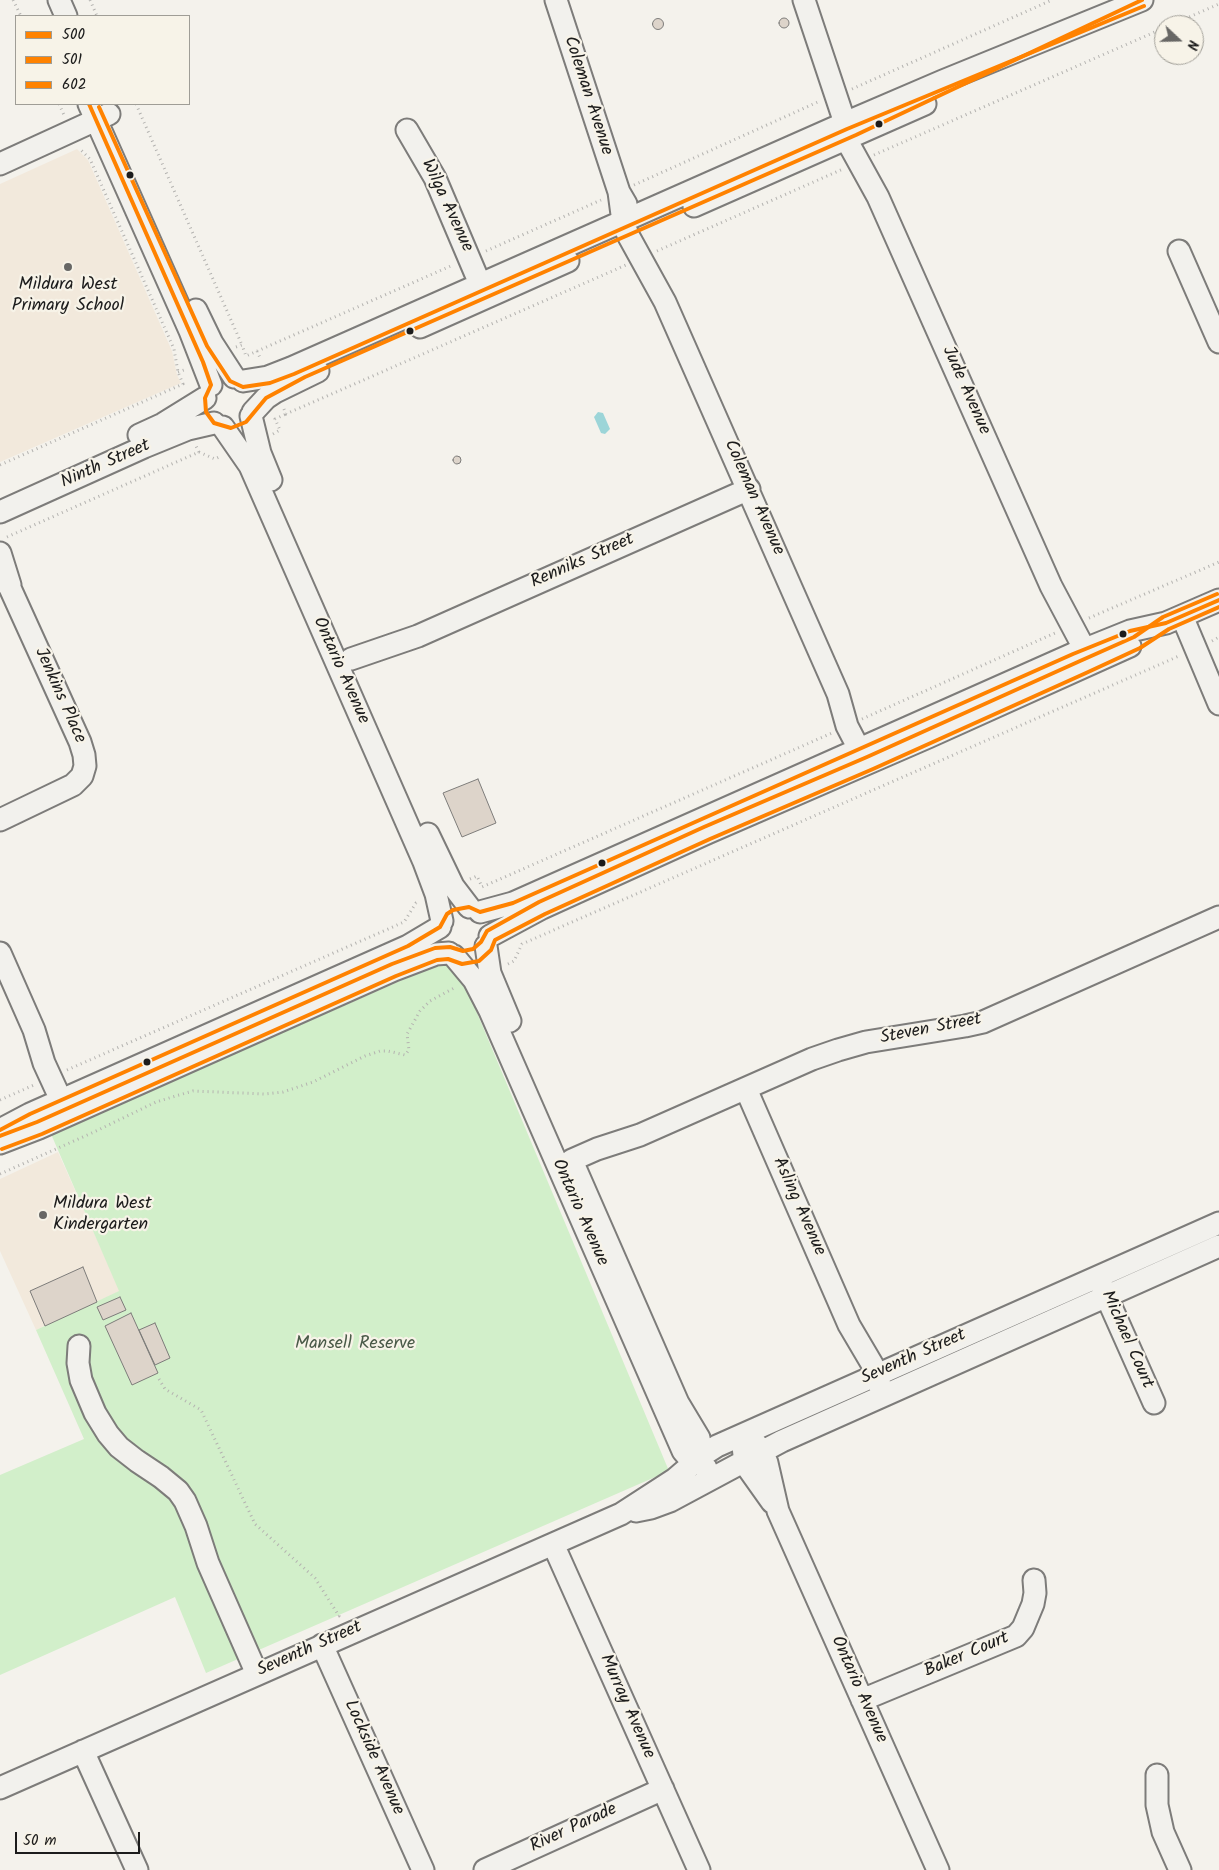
<!DOCTYPE html>
<html>
<head>
<meta charset="utf-8">
<style>
	body { margin:0 }
	#map { position:relative; width:1219px; height:1870px; overflow:hidden; background:#f4f2ec; font-family:Kalam,sans-serif }
	canvas { display:block }
	.legend { position:absolute; left:15px; top:15px; width:175px; height:90px; box-sizing:border-box; background:#f7f3e8; border:1px solid #9f9d96; margin:0; padding:6px 9px; list-style:none; font-size:15px; color:#1c1c1c }
	.legend li { display:flex; align-items:center; gap:10px; height:25px }
	.legend b { width:25px; border:1px solid #9f9d96 }
	.north { position:absolute; left:1154px; top:15px; width:50px; height:50px; box-sizing:border-box; background:#f7f3e8; border:1px solid #9f9d96; border-radius:50%; rotate:111deg; font-size:14px; font-weight:700; line-height:20px; text-align:center; color:#1c1c1c }
	.north::after { content:''; display:block; margin:auto; width:18px; height:22px; background:#686765; clip-path:polygon(50% 0,100% 100%,50% 72%,0 100%) }
	.scale { position:absolute; left:15px; top:1832px; width:125px; height:22px; box-sizing:border-box; border:2px solid #1c1c1c; border-top:0; padding-left:6px; font-size:15px; line-height:18px; white-space:nowrap; color:#1c1c1c; -webkit-text-stroke:4px #f7f3e8; paint-order:stroke }
</style>
</head>
<body>
<div id="map">
<canvas width="1219" height="1870"></canvas>
<ul class="legend">
<li><b style="height:6px;background:#ff8200"></b>500</li>
<li><b style="height:6px;background:#ff8200"></b>501</li>
<li><b style="height:6px;background:#ff8200"></b>602</li>
</ul>
<div class="north">N</div>
<div class="scale">50 m</div>
</div>
<script>
const ctx = document.querySelector('canvas').getContext('2d');
ctx.lineJoin = 'round';
function fill(path, color) { ctx.fillStyle = color; ctx.fill(path, 'evenodd'); }
const shape = rows => new Path2D(rows.map(r => 'M' + r).join(''));
function strokePath(path, color, width, dash) { ctx.strokeStyle = color; ctx.lineWidth = width; ctx.lineCap = dash ? 'butt' : 'round'; ctx.setLineDash(dash || []); ctx.stroke(path); }
function label(font, color, halo, rows, align = 'center') {
  ctx.font = font + ' Kalam,sans-serif'; ctx.lineWidth = 4.5; ctx.setLineDash([]); ctx.textBaseline = 'middle'; ctx.strokeStyle = halo; ctx.fillStyle = color; for (const [text, x, y, turn = 0] of rows) {
    ctx.save(); ctx.translate(x, y); ctx.rotate((+turn || 0) * Math.PI / 180); ctx.textAlign = isNaN(turn) ? turn : align; if (halo) ctx.strokeText(text, 0, 0); ctx.fillText(text, 0, 0); ctx.restore();
  }
}
const built = shape([
	[77,149,88,160,172,351,177,375,181,383,0,462,0,184],
	[58,1152,120,1291,36,1330,0,1251,0,1179]
]);
const green = shape([
	[439,964,452,967,462,977,669,1471,206,1673,175,1597,0,1675,0,1475,84,1439,36,1330,119,1291,51,1134]
]);
const water = shape([
	[598,412,603,413,610,429,605,434,601,433,594,417]
]);
const building = shape([
	'779 23a5 5 0 1 1 10 0a5 5 0 1 1-10 0Z',
	'652.5 24a5.5 5.5 0 1 1 11 0a5.5 5.5 0 1 1-11 0Z',
	'453 460a4 4 0 1 1 8 0a4 4 0 1 1-8 0Z',
	[478,779,496,823,462,837,443,793,478,779],
	[83,1267,97,1302,45,1326,30,1291,83,1267],
	[120,1297,126,1310,103,1320,97,1307,120,1297],
	[131,1313,158,1373,132,1385,105,1326,131,1313],
	[155,1323,170,1358,155,1365,139,1330,155,1323]
]);
const path = shape([
	[13,0,21,16],
	[90,0,97,16],
	[1171,25,1219,4],
	[852,89,1052,0],
	[59,104,64,115],
	[136,104,242,345],
	[874,155,1164,28],
	[634,185,820,101],
	[486,251,601,200],
	[657,251,843,169],
	[236,347,242,345,246,356,453,265],
	[257,351,261,360],
	[178,372,187,369],
	[284,409,286,414,626,265],
	[273,434,280,430,275,419,286,414],
	[199,452,215,459,221,456],
	[0,465,183,384,178,372,174,349,90,159,79,148],
	[7,537,199,452,196,446],
	[1089,618,1219,562],
	[1212,641,1219,637],
	[862,719,1055,633],
	[470,879,477,876,482,887,832,733],
	[508,964,514,961,522,944,1179,656],
	[67,1070,404,922,416,903,419,902],
	[0,1100,34,1085],
	[0,1174,94,1132,156,1102,179,1095,193,1091,265,1094,283,1092,313,1082,365,1056,380,1051,388,1051,405,1055,409,1050,407,1034,420,1011,430,1001,456,987],
	[159,1379,165,1389,201,1410,255,1524,315,1578,339,1616,337,1617]
]);
const minor = shape([
	[59,0,66,16],
	[556,0,619,192,626,204],
	[804,0,845,123,846,139,878,197,1051,586,1085,650,1084,662],
	[89,104,190,331,211,385],
	[407,130,435,178,480,284],
	[0,164,109,114],
	[619,192,623,222,628,235,665,302,838,694,847,726,859,749,867,760],
	[694,206,925,104],
	[1179,251,1219,342],
	[196,310,212,343,234,377],
	[420,327,568,261],
	[243,381,268,377,291,368,845,123,943,81,1142,0],
	[253,412,266,398,275,392,318,371],
	[251,416,260,453,271,480],
	[223,427,250,466,424,862,436,894,442,921],
	[139,435,163,424,205,398],
	[0,512,144,447,188,429,214,423],
	[0,553,10,585],
	[0,572,10,588,80,742,84,755,85,766,82,776,73,785,0,820],
	[1182,616,1219,704],
	[351,659,418,636,749,489],
	[428,834,453,886,469,907],
	[480,912,513,903,1073,654,1130,631,1166,623,1219,600],
	[490,936,542,908,707,833,928,737,1130,646],
	[486,946,490,973,510,1021],
	[0,953,34,1030,44,1063,61,1100],
	[454,956,474,980,490,1011,683,1451,688,1457,706,1468],
	[746,1089,849,1325,872,1364,879,1380,880,1387],
	[0,1130,30,1114,408,946,440,927],
	[0,1143,39,1128,394,970,436,954,449,953],
	[560,1170,572,1160,597,1149,640,1135,812,1059,838,1050,866,1042,965,1026,983,1022,1219,917],
	[576,1170,678,1403,699,1438,704,1467],
	[1101,1284,1154,1403],
	[79,1346,78,1363,81,1380,95,1413,108,1434,119,1447,137,1461,161,1477,178,1491,185,1501,196,1526,208,1563,257,1674],
	[753,1440,763,1453,767,1463,778,1511,938,1870],
	[743,1446,745,1464,772,1502],
	[636,1511,651,1508,670,1501,782,1441,1219,1246],
	[553,1544,699,1870],
	[322,1645,423,1870],
	[862,1700,1016,1636,1023,1628,1033,1604,1035,1593,1034,1580],
	[83,1751,137,1870],
	[1157,1775,1157,1805,1163,1832,1180,1870],
	[0,1788,621,1514,675,1479,703,1455,717,1446,1219,1223],
	[485,1870,663,1789]
]);
const bus1 = shape([
	[89,104,203,362,211,385,205,398,206,412,214,423,231,428,246,422,266,398,305,377,856,135,1142,0],
	[0,1130,30,1114,408,946,440,927,447,914,453,910,469,907,480,912,513,903,1073,654,1130,631,1166,623,1219,600]
]);
const bus2 = shape([
	[99,107,207,346,230,381,243,387,270,383,294,374,847,129,1144,6],
	[2,1149,42,1134,396,976,437,960,448,959,462,964,479,961,491,950,495,940,545,914,710,839,873,769,1086,673,1140,648,1169,629,1219,607]
]);
const bus3 = shape([
	[0,1136,37,1122,392,964,435,948,450,947,463,951,473,949,481,942,487,931,539,902,704,827,867,757,1080,661,1134,637,1163,617,1217,594]
]);
const markers = [
	[879,124,4.5,"#1c1c1c"],
	[130,175,4.5,"#1c1c1c"],
	[68,267,5,"#686765"],
	[410,331,4.5,"#1c1c1c"],
	[1123,634,4.5,"#1c1c1c"],
	[602,863,4.5,"#1c1c1c"],
	[147,1062,4.5,"#1c1c1c"],
	[43,1215,5,"#686765"]
];
const streetNames = [
	["Coleman Avenue",587,96,72],
	["Wilga Avenue",446,206,65],
	["Jude Avenue",965,391,66],
	["Ninth Street",106,465,-24],
	["Coleman Avenue",753,498,66],
	["Renniks Street",583,562,-24],
	["Ontario Avenue",340,671,66],
	["Jenkins Place",59,696,66],
	["Steven Street",931,1030,-11],
	["Asling Avenue",798,1207,66],
	["Ontario Avenue",579,1213,66],
	["Michael Court",1126,1340,66],
	["Seventh Street",914,1358,-24],
	["Seventh Street",310,1650,-24],
	["Baker Court",967,1656,-23],
	["Ontario Avenue",858,1690,66],
	["Murray Avenue",626,1707,66],
	["Lockside Avenue",373,1758,66],
	["River Parade",574,1829,-25]
];
const poiNames = [
	["Mildura West",68,286],
	["Primary School",68,307],
	["Mildura West",53,1205,"left"],
	["Kindergarten",53,1226,"left"]
];
const parkNames = [
	["Mansell Reserve",355,1345]
];
fill(built, '#f2e9dc');
fill(green, '#d2efca');
fill(water, '#9cd5d8');
fill(building, '#ddd4ca');
strokePath(building, '#7d7c7a', 1);
strokePath(minor, '#7d7c7a', 25);
strokePath(path, '#b4b3b0', 3, [1, 4]);
strokePath(minor, '#f2f1ed', 21);
strokePath(bus1, '#ff8200', 4);
strokePath(bus2, '#ff8200', 4);
strokePath(bus3, '#ff8200', 4);
for (const [x, y, r, color] of markers) { const dot = new Path2D(); dot.arc(x, y, r, 0, 2 * Math.PI); ctx.fillStyle = color; ctx.fill(dot); strokePath(dot, '#f7f3e8', 2); }
label('18px', '#1c1c1c', '#f7f3e8', streetNames);
label('18px', '#1c1c1c', '#f7f3e8', poiNames);
label('18px', '#4a5a48', '#f7f3e8', parkNames);
</script>
</body>
</html>
